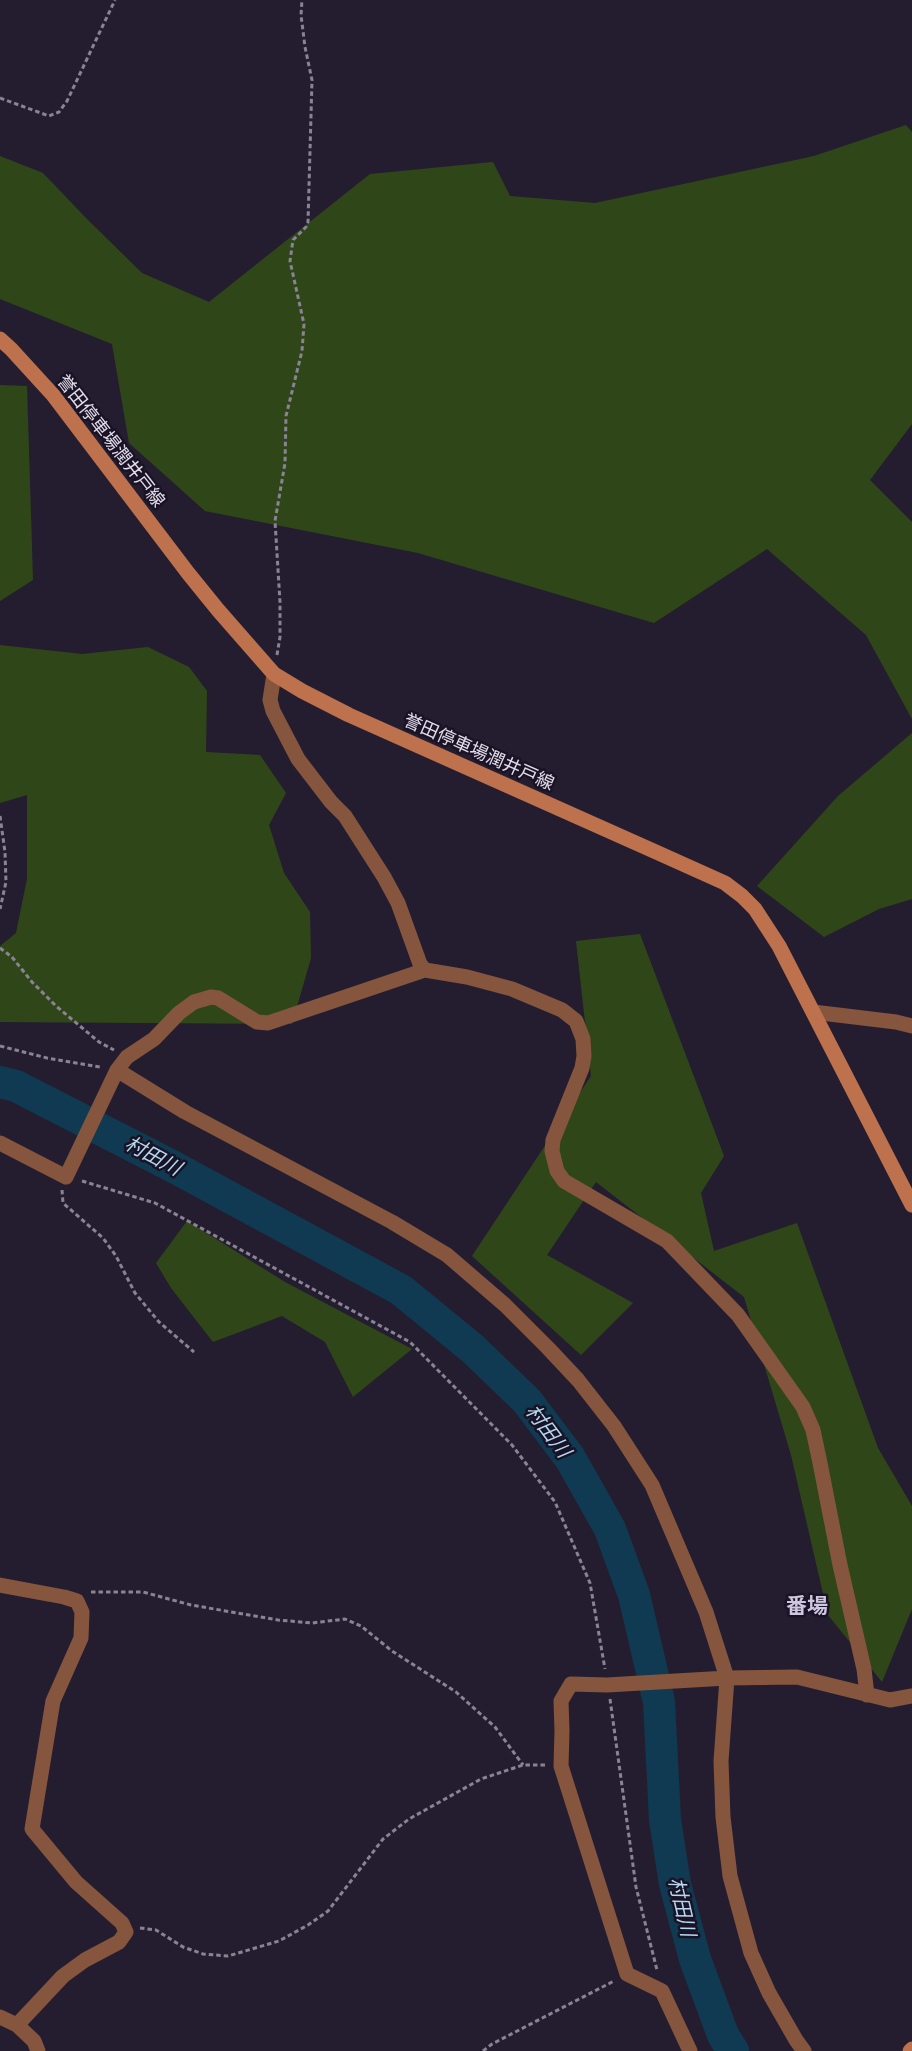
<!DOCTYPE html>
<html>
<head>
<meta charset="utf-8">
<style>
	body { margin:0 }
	canvas { display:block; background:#241d2f }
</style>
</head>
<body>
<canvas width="912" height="2051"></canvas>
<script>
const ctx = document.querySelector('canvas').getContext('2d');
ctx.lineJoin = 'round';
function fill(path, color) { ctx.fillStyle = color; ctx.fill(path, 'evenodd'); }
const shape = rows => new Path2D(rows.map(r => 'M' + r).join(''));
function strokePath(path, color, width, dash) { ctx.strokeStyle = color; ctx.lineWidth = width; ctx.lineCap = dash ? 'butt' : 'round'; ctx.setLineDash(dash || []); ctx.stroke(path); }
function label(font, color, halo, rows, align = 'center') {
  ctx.font = font + ' Commissioner,"Noto Sans JP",sans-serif'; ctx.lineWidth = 5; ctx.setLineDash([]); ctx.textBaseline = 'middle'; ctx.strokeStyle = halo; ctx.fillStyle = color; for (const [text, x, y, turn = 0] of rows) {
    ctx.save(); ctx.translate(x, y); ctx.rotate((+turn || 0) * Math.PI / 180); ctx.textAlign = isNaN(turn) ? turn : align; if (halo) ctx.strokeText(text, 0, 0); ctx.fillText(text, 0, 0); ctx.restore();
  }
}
const green = shape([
	[906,125,912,132,912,424,870,480,912,522,912,719,866,635,767,549,654,623,418,553,205,511,129,443,112,344,0,299,0,156,43,173,85,217,142,273,209,302,370,174,493,162,510,196,595,203,814,156],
	[0,385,27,386,33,580,0,601],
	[0,645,82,654,148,647,189,667,207,691,206,752,260,755,286,793,269,825,284,873,310,912,311,958,292,1024,0,1022,0,946,16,933,27,879,27,795,0,803],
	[912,733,912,899,879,909,824,937,757,886,838,796],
	[640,934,724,1156,701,1193,714,1251,797,1223,878,1448,912,1506,912,1609,882,1682,828,1615,791,1455,744,1297,596,1182,547,1255,633,1303,581,1355,472,1256,591,1076,576,941],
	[187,1221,285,1282,412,1349,353,1397,325,1342,282,1316,213,1342,171,1288,156,1263]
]);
const river = shape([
	[0,1082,16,1086,172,1166,401,1290,473,1349,527,1401,570,1458,610,1529,634,1595,659,1702,665,1820,675,1884,695,1959,723,2035,733,2051]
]);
const path = shape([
	[0,98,49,116,59,112,67,101,115,0],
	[277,655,280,637,280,602,275,521,285,463,286,416,302,351,304,324,290,261,293,240,306,227,308,222,312,80,305,47,301,15,302,0],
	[0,816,5,852,6,882,0,909],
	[0,948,12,957,32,982,56,1006,99,1042,114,1050],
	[0,1046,47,1058,100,1067],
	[82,1181,155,1203,410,1342,512,1445,555,1502,590,1583,605,1669],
	[62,1190,63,1203,103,1238,116,1256,135,1293,159,1322,194,1352],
	[91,1592,143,1592,191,1605,278,1620,312,1623,345,1619,361,1626,392,1651,456,1692,495,1727,523,1765],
	[610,1699,636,1887,657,1970],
	[140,1928,156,1930,183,1947,203,1954,228,1956,279,1941,308,1925,328,1911,383,1839,409,1819,481,1779,523,1765,547,1765],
	[483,2051,492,2044,614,1981]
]);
const street = shape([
	[274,674,270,700,273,711,298,759,331,802,345,816,384,877,398,903,420,964,425,970,467,977,512,989,562,1010,576,1021,583,1039,584,1056,582,1068,553,1140,552,1151,557,1171,564,1181,667,1241,738,1315,803,1407,813,1430,820,1463,840,1565,864,1669,867,1695],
	[813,1012,896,1022,912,1026],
	[117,1070,185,1112,392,1222,447,1255,505,1305,548,1348,578,1380,614,1426,652,1485,706,1612,727,1678,721,1761,723,1817,730,1876,751,1953,769,1993,796,2040,804,2051],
	[0,1143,66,1177,117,1070,127,1057,154,1039,179,1013,194,1002,211,997,218,998,257,1022,268,1023,425,970],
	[0,1585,64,1597,77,1601,82,1612,81,1638,53,1701,32,1829,76,1882,122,1923,126,1932,119,1942,85,1960,63,1976,17,2025],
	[0,2017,17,2025,34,2041,38,2051],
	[690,2051,662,1991,627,1974,561,1766,562,1731,561,1701,571,1684,607,1685,727,1678,797,1677,890,1700,912,1696]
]);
const secondary = shape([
	[0,339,11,349,53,395,188,573,218,610,274,674,302,691,349,715,656,852,725,883,742,896,755,909,779,946,912,1205],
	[910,2051,912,2049]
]);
const streetNames = [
	["誉田停車場潤井戸線",111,441,52],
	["誉田停車場潤井戸線",479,752,24]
];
const waterNames = [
	["村田川",153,1156,28],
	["村田川",548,1431,53],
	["村田川",682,1907,77]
];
const quarterNames = [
	["番場",807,1606]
];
fill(green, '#2f4718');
strokePath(river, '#103a51', 32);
strokePath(path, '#898393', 3, [4.5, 3]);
strokePath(street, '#85553e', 15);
strokePath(secondary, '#bd714c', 15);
label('18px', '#e2ddea', '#1a1325', streetNames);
label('italic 20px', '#b3d9f2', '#1a1325', waterNames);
label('bold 21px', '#cfc7e0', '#1a1325', quarterNames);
</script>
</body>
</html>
